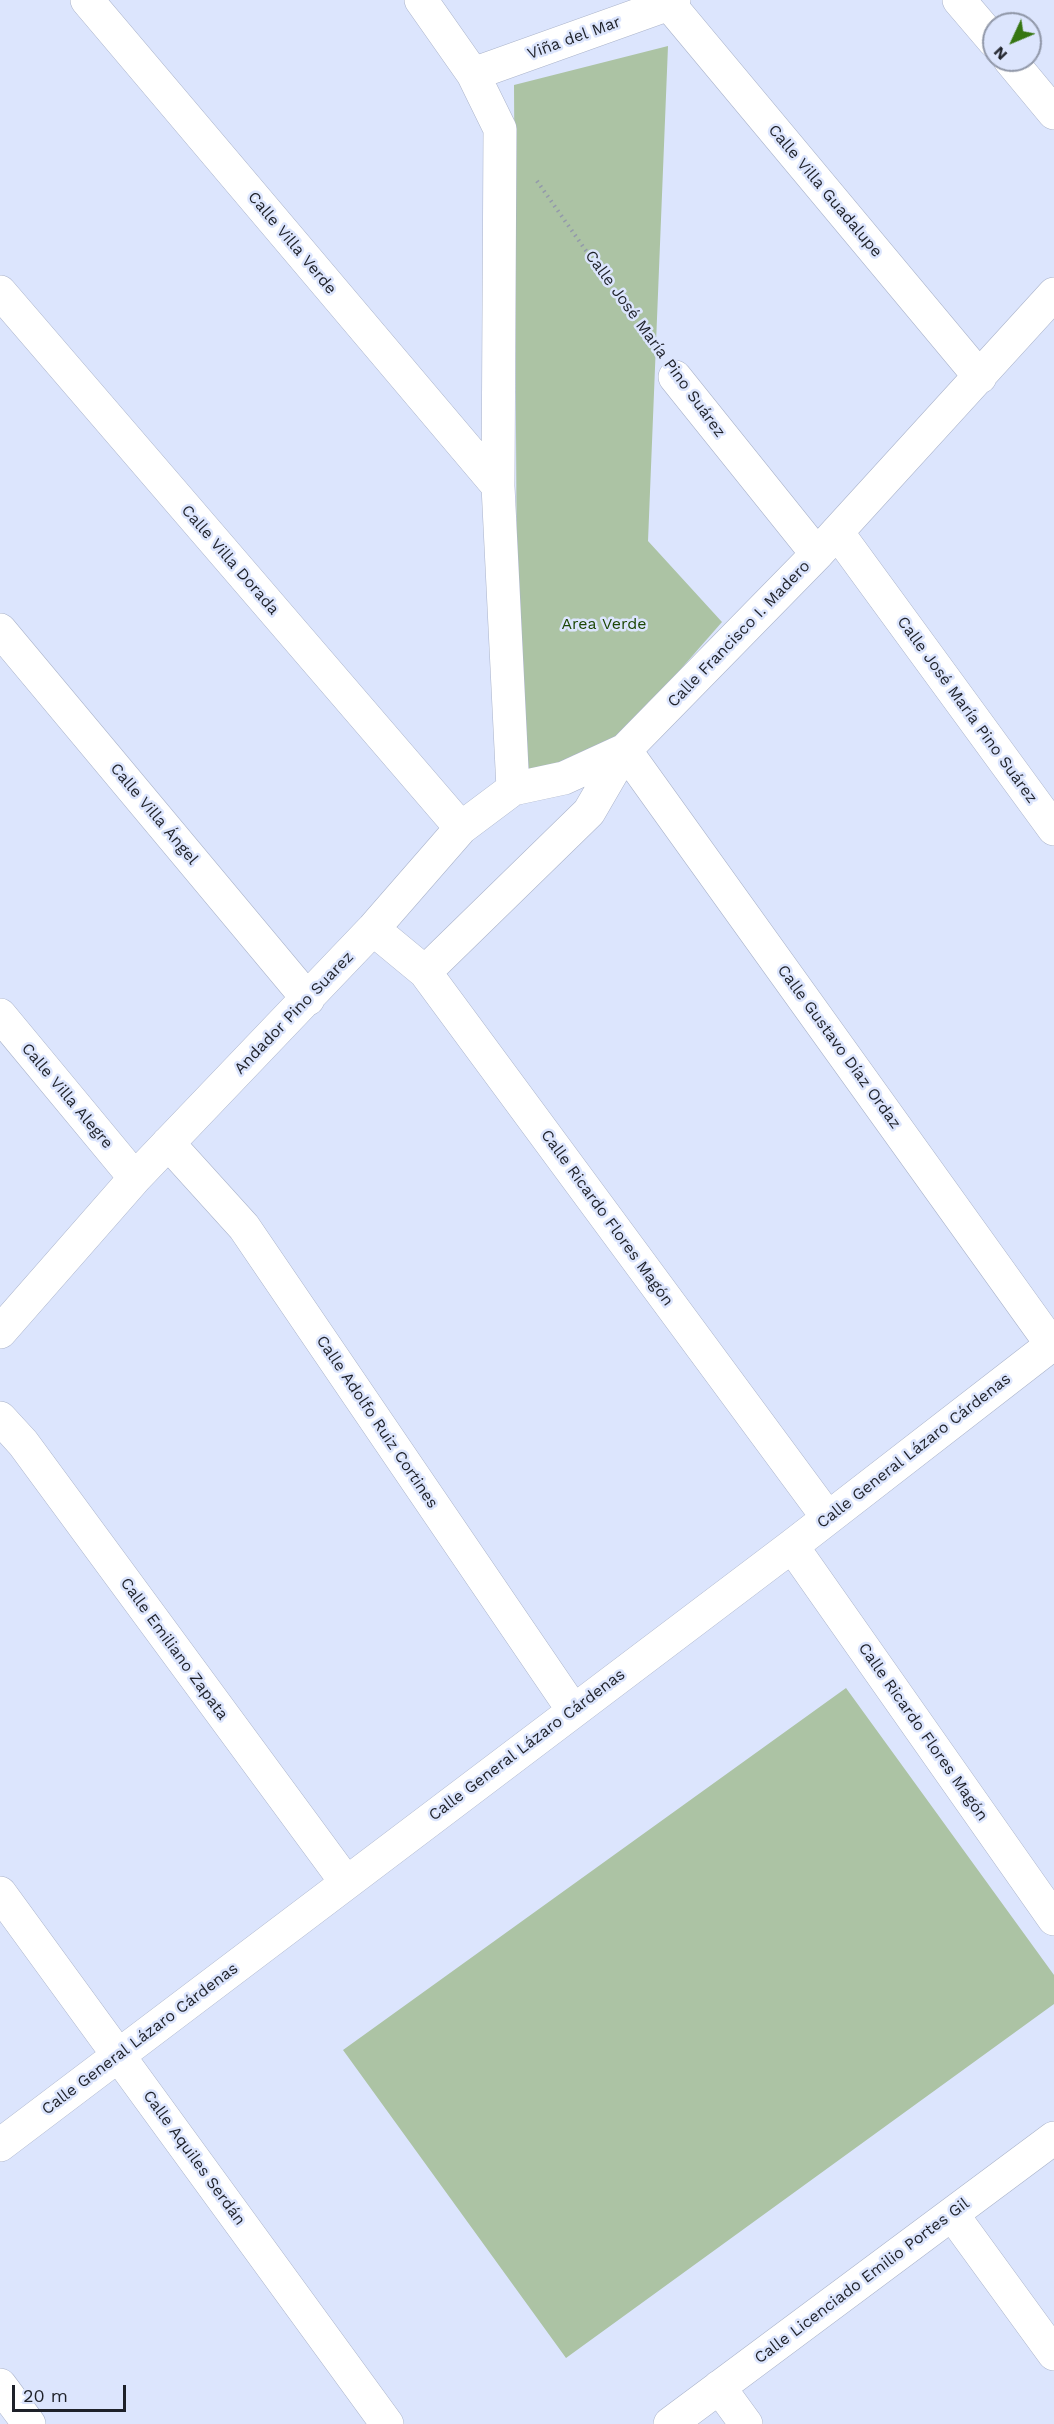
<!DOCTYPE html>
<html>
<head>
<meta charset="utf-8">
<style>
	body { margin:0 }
	#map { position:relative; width:1054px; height:2424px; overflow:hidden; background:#dce5fd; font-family:"Work Sans",sans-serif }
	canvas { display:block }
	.north { position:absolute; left:982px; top:12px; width:60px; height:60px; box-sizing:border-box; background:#dce5fd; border:2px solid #9097a8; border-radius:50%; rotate:226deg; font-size:16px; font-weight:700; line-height:24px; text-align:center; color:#1e2129 }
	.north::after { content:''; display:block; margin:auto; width:21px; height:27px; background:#367612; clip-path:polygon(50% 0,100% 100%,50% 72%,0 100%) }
	.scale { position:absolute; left:12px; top:2385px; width:114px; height:27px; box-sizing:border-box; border:3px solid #1e2129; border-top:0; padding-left:8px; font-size:18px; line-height:21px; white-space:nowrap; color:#1e2129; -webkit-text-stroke:4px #dce5fd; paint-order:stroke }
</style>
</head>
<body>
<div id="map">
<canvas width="1054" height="2424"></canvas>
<div class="north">N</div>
<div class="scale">20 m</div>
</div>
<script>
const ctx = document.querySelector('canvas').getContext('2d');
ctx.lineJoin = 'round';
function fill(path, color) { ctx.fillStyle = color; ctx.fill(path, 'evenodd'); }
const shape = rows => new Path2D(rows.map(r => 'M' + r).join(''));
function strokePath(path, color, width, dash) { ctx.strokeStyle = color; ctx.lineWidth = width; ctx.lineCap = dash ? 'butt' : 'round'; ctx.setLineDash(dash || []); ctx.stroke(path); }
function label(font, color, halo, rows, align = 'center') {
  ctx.font = font + ' "Work Sans",sans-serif'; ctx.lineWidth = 5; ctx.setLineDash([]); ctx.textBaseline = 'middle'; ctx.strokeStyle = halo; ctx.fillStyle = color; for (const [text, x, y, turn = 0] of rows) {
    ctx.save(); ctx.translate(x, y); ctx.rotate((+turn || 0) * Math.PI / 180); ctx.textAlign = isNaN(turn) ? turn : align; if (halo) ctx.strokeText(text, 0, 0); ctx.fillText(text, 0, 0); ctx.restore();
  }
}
const green = shape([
	[668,46,648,541,722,622,610,750,518,774,514,85],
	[846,1688,1054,1975,1054,2004,566,2358,343,2050]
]);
const path = shape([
	[537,181,655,349]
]);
const minor = shape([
	[87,0,498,486],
	[421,0,473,74,500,129,498,486,513,789],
	[959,0,994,41],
	[669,4,980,377],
	[1010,60,1054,113],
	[473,74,669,4,674,0],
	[0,292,461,828],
	[675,377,817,554],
	[837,532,1054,829],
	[0,630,308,999],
	[625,750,1052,1345],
	[373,929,425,972,828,1518],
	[425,972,589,812,625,750,817,554,1054,294],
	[0,1015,135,1178],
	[168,1143,244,1227,573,1710],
	[0,1332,135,1178,373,929,461,828,513,789,564,778,625,750],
	[0,1418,23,1443,346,1882],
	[792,1546,1054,1919],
	[0,1893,387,2424],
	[0,2145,792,1546,1054,1343],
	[952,2214,1054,2354],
	[0,2385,29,2424],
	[719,2387,746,2424],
	[670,2424,1054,2138]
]);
const streetNames = [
	["Viña del Mar",574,38,-20],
	["Calle Villa Guadalupe",825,191,50],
	["Calle Villa Verde",292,243,50],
	["Calle José María Pino Suárez",655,344,54],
	["Calle Villa Dorada",230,560,49],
	["Calle Francisco I. Madero",739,634,-46],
	["Calle José María Pino Suárez",967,710,54],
	["Calle Villa Ángel",154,814,50],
	["Andador Pino Suarez",294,1013,-46],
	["Calle Gustavo Díaz Ordaz",839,1047,54],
	["Calle Villa Alegre",67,1096,50],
	["Calle Ricardo Flores Magón",607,1218,54],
	["Calle Adolfo Ruiz Cortines",377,1422,56],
	["Calle General Lázaro Cárdenas",914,1451,-38],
	["Calle Emiliano Zapata",174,1649,54],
	["Calle Ricardo Flores Magón",923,1732,55],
	["Calle General Lázaro Cárdenas",527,1745,-37],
	["Calle General Lázaro Cárdenas",140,2039,-37],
	["Calle Aquiles Serdán",194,2158,54],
	["Calle Licenciado Emilio Portes Gil",862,2281,-37]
];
const parkNames = [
	["Area Verde",604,624]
];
fill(green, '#acc3a4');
strokePath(minor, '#aab3ca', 34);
strokePath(path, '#9399ab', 4, [1.5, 4.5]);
strokePath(minor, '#fff', 33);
label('16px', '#1e2129', '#dce5fd', streetNames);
label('16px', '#1d4705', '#dce5fd', parkNames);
</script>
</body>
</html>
